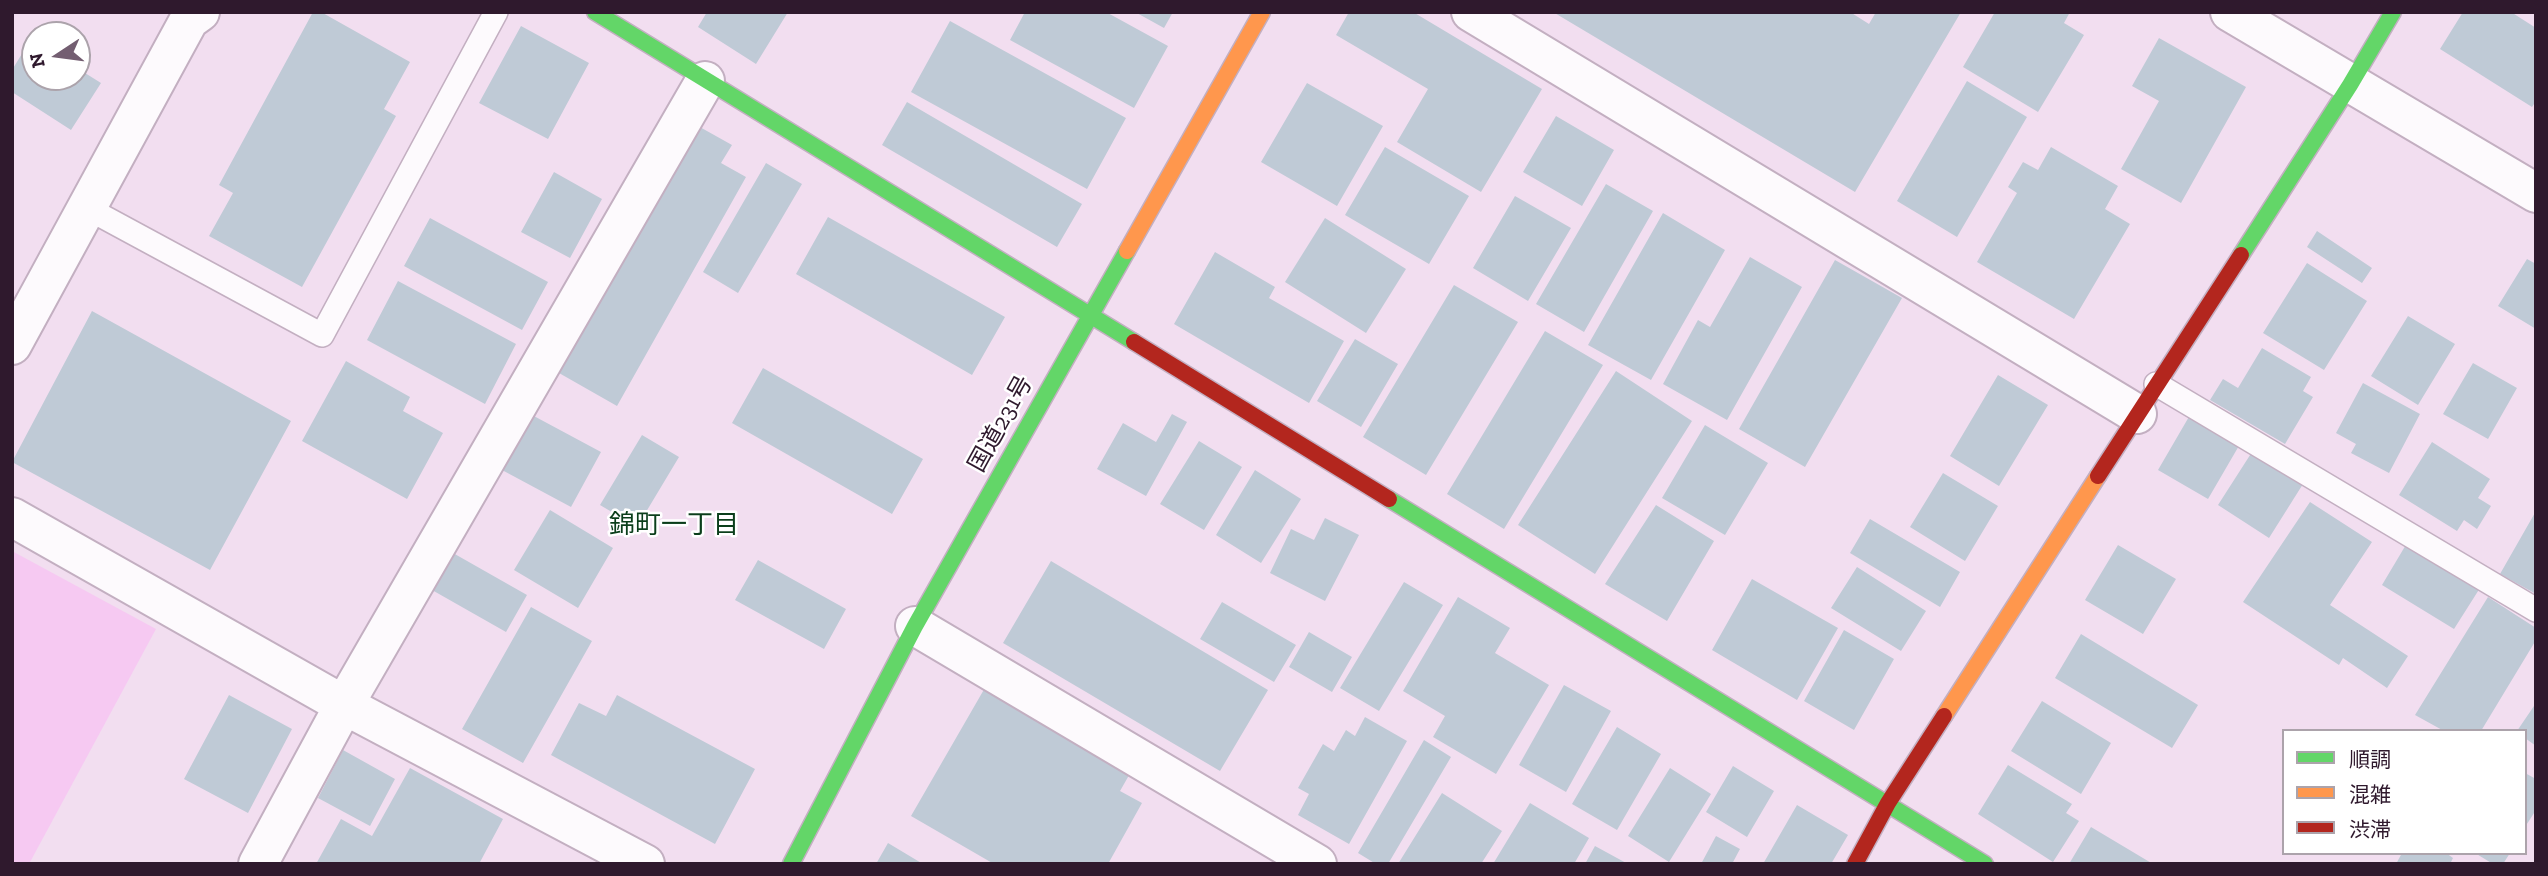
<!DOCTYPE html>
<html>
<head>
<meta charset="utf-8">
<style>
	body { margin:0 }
	#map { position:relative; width:2548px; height:876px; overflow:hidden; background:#f2def0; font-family:"Zilla Slab","Noto Sans JP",serif }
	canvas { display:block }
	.frame { position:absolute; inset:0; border:14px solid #2f192d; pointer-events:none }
	.legend { position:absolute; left:2282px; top:729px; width:245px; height:126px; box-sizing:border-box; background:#fff; border:2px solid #aca3ab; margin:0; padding:9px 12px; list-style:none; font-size:21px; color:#2f192d }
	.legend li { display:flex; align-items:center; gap:14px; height:35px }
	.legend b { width:35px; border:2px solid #aca3ab }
	.north { position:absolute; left:21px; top:21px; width:70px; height:70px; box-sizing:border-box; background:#fff; border:2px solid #aca3ab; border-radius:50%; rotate:257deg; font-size:19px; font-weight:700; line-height:28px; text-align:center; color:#2f192d }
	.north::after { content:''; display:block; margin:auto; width:24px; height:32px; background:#735e71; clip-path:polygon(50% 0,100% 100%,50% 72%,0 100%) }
</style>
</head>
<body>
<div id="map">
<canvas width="2548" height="876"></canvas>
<div class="frame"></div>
<ul class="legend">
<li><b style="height:9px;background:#63d668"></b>順調</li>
<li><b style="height:9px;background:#ff974d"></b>混雑</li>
<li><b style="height:9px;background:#b3261e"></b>渋滞</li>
</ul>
<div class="north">N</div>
</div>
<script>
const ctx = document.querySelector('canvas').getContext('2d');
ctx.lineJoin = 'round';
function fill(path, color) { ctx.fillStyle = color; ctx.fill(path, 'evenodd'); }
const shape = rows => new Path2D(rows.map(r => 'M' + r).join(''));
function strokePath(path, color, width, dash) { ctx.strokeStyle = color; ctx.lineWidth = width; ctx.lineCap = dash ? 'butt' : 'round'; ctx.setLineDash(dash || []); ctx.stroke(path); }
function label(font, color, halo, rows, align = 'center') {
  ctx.font = font + ' "Zilla Slab","Noto Sans JP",serif'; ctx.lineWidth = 5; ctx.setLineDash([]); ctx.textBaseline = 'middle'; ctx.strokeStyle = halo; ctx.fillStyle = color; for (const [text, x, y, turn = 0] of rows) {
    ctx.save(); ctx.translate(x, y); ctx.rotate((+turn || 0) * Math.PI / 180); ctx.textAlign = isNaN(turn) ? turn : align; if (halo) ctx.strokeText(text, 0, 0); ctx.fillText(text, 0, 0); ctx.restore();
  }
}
const green = shape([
	[12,551,156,629,29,864,12,864]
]);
const building = shape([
	[313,12,321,12,410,62,384,109,396,116,302,287,209,236,233,193,219,185],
	[707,12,788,12,756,64,698,27],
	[1025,12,1106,12,1168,46,1134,108,1010,40],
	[1135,12,1173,12,1164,28],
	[1349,12,1413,12,1542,89,1481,192,1397,142,1428,89,1336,35],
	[1553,12,1850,12,1869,24,1876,12,1961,12,1855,192],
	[1995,12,2070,12,2064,23,2084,35,2038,112,1963,67],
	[2463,12,2511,12,2536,28,2536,101,2532,107,2440,49],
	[950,21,1126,118,1087,189,911,92],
	[521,26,589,63,548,139,479,103],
	[2159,38,2246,87,2181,203,2121,169,2159,101,2132,86],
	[31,39,35,42,35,77,77,77,77,68,101,83,71,130,12,92,12,70],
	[1967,81,2027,117,1957,237,1897,201],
	[1307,83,1383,126,1337,206,1261,162],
	[907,102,1082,204,1057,247,882,145],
	[1556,116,1614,150,1582,206,1523,172],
	[698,126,732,145,721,163,746,177,617,406,559,373],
	[1385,147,1469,196,1429,264,1345,215],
	[2051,147,2118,186,2105,209,2130,224,2074,319,1977,262,2017,193,2008,187,2023,162,2038,170],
	[766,163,802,184,738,293,703,272],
	[554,172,602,199,570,258,521,232],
	[1606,184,1653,211,1584,332,1536,304],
	[1515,196,1571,228,1528,301,1473,268],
	[1663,213,1725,250,1651,380,1588,345],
	[828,217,1005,317,972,375,796,274],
	[430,218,548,282,522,330,404,266],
	[1325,218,1406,269,1366,333,1285,282],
	[2317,231,2372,268,2362,283,2307,247],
	[1215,252,1275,287,1269,298,1344,341,1309,403,1174,324],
	[1750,257,1802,287,1727,420,1663,384,1698,320,1710,327],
	[2527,259,2536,264,2536,329,2498,306],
	[1835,260,1902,298,1805,467,1739,429],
	[2307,263,2367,301,2324,370,2263,333],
	[398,281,516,344,485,404,367,340],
	[1454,285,1518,322,1426,475,1363,437],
	[92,311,291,421,210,570,12,462],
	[2408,316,2455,344,2418,405,2371,376],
	[1545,331,1603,365,1504,529,1447,494],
	[1355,339,1398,364,1361,427,1317,401],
	[2262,348,2311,377,2303,391,2313,397,2285,444,2210,400,2223,379,2238,388],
	[346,361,410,397,403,411,443,433,407,499,302,441],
	[2473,363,2517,388,2488,439,2443,414],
	[763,368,923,459,892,514,732,423],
	[1616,371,1692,421,1595,574,1518,525],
	[1998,375,2048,405,1999,486,1950,456],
	[2363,383,2420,414,2389,473,2351,453,2356,444,2336,433],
	[1172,414,1187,422,1146,496,1097,469,1123,423,1156,442],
	[532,415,601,452,571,507,502,470],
	[2190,415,2240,444,2208,499,2158,470],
	[1705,425,1768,463,1725,535,1662,498],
	[642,435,679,457,637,527,600,505],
	[1199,441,1242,467,1204,530,1160,504],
	[2432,442,2490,479,2478,498,2491,506,2477,529,2464,520,2457,531,2399,495],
	[2252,452,2303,484,2269,538,2218,505],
	[1255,470,1301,499,1261,563,1216,535],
	[1943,473,1998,506,1965,561,1910,527],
	[2310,502,2372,542,2330,605,2408,656,2387,688,2343,658,2339,665,2243,602],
	[1656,505,1714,541,1667,621,1605,584],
	[550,510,613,548,578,608,514,570],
	[2536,511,2536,594,2500,574],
	[1325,518,1359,535,1325,601,1270,573,1291,529,1314,540],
	[1870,519,1960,572,1940,607,1850,553],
	[2407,543,2480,588,2454,629,2382,585],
	[2118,545,2176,579,2143,634,2085,600],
	[453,553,527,595,506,632,432,590],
	[758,560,846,609,824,649,735,600],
	[1051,561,1268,690,1220,771,1003,643],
	[1857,567,1926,611,1901,651,1831,608],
	[1752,579,1838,628,1797,700,1712,650],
	[1404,582,1443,605,1379,711,1340,688],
	[1458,597,1510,628,1495,653,1549,685,1496,774,1433,737,1445,716,1403,691],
	[2488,597,2536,628,2536,640,2481,731,2444,731,2415,715],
	[1222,602,1296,645,1274,682,1200,639],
	[531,607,592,641,523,763,462,729],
	[1844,630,1894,659,1854,730,1804,701],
	[1309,632,1352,657,1332,692,1289,667],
	[2081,634,2198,705,2172,748,2055,678],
	[1564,685,1611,711,1566,792,1519,765],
	[986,686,1132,770,1120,791,1142,803,1108,864,994,864,911,816],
	[229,695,292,729,248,813,184,779],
	[617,695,755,769,715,844,551,755,579,703,606,716],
	[2042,701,2111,743,2081,794,2011,751],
	[2536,703,2536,746,2525,738,2525,731,2517,731],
	[1365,717,1407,741,1349,844,1298,815,1309,794,1298,788,1323,744,1334,751,1346,730,1355,736],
	[1617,727,1661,754,1617,830,1572,804],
	[1424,740,1451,757,1388,864,1376,864,1358,853],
	[343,750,395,779,370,826,318,798],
	[2008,765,2072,804,2066,813,2079,821,2053,862,1978,814],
	[1733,766,1774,791,1747,837,1706,812],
	[410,768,503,819,479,864,316,864,341,819,372,836],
	[1670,768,1711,794,1669,862,1628,836],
	[2525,773,2536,779,2536,810,2525,827],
	[1442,793,1502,831,1481,864,1398,864],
	[1530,803,1589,838,1574,864,1493,864],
	[1797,805,1848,835,1831,864,1763,864],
	[2091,827,2153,864,2069,864],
	[1716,836,1740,849,1732,864,1701,864],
	[888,843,923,864,876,864],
	[1595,846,1628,864,1585,864],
	[2402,853,2446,853,2453,858,2450,864,2396,864],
	[2475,853,2510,853,2503,864,2493,864]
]);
const lane = shape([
	[87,208,322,335,496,12],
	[2156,384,2536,610]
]);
const street = shape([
	[1471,12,2137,414],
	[2230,12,2536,193],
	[12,345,189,20,200,12],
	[12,517,344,705,645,864],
	[915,626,1317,864],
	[258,864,344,705,705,81]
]);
const fast = shape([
	[595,12,1134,342],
	[2241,255,2350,85,2393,12],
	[1389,499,1985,864],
	[791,864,915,626,1127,251]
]);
const slow = shape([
	[1127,251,1262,12],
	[1944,716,2098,476]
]);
const jam = shape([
	[1134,342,1389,499],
	[2098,476,2241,255],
	[1855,864,1888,803,1944,716]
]);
const streetNames = [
	["国道231号",1001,424,-61]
];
const neighbourhoodNames = [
	["錦町一丁目",674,526]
];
fill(green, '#f6c9f2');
fill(building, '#bfcad6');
strokePath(lane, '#c3afc1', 26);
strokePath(street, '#c3afc1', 42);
strokePath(fast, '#c3afc1', 19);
strokePath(slow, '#c3afc1', 19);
strokePath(jam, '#c3afc1', 19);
strokePath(lane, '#fdfafd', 23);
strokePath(street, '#fdfafd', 38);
strokePath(fast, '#63d668', 16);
strokePath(slow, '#ff974d', 16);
strokePath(jam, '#b3261e', 16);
label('24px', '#2f192d', '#fff', streetNames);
label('26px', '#0b3e1b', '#fff', neighbourhoodNames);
</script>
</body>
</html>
